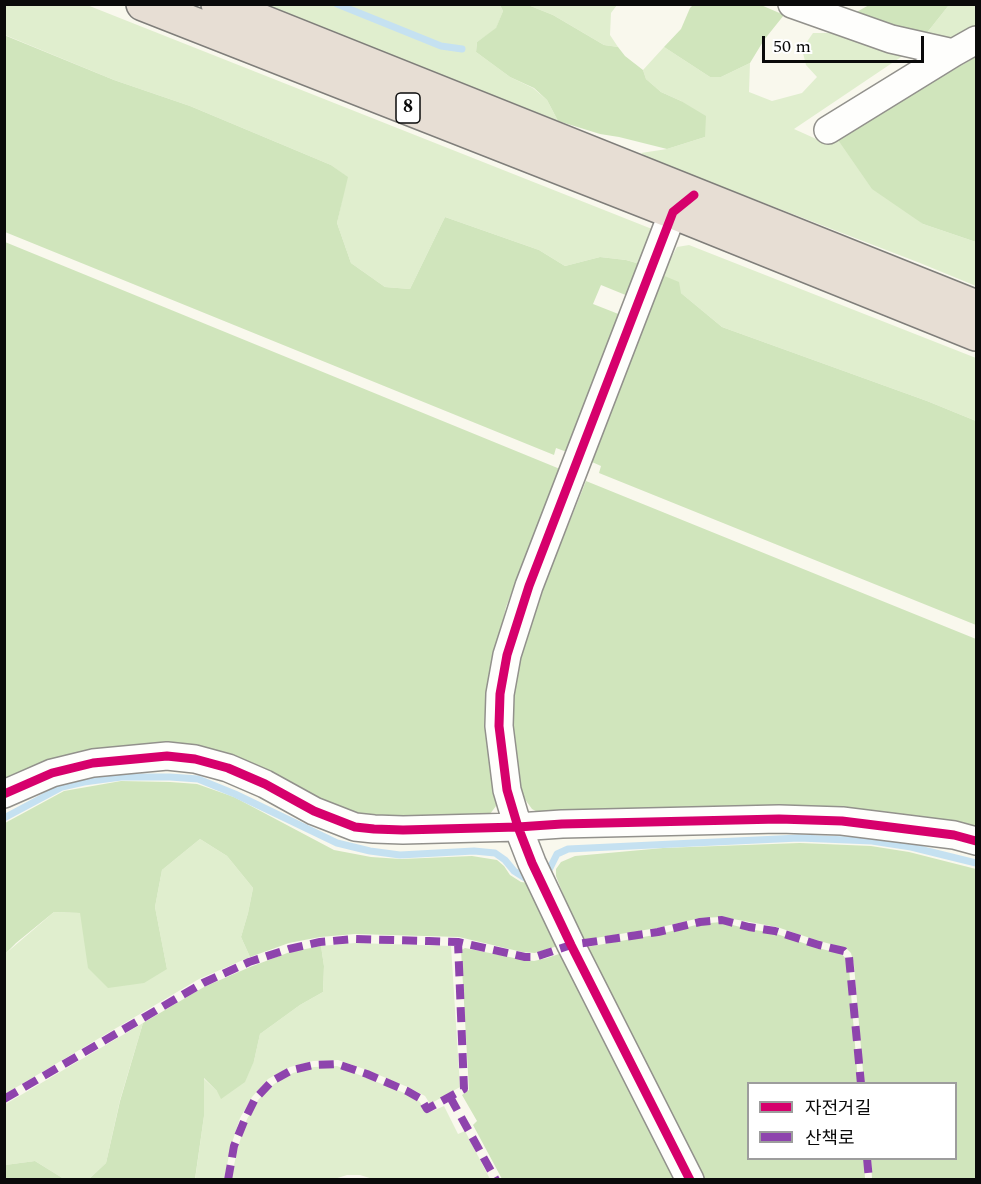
<!DOCTYPE html>
<html>
<head>
<meta charset="utf-8">
<style>
	body { margin:0 }
	#map { position:relative; width:981px; height:1184px; overflow:hidden; background:#f9f8ed; font-family:Spectral,"Noto Sans KR",serif }
	canvas { display:block }
	.frame { position:absolute; inset:0; border:6px solid #0a0a0a; pointer-events:none }
	.legend { position:absolute; left:747px; top:1082px; width:210px; height:78px; box-sizing:border-box; background:#fff; border:2px solid #9d9d9d; margin:0; padding:8px 10px; list-style:none; font-size:18px; color:#0a0a0a }
	.legend li { display:flex; align-items:center; gap:12px; height:30px }
	.legend b { width:30px; border:2px solid #9d9d9d }
	.scale { position:absolute; left:762px; top:36px; width:162px; height:27px; box-sizing:border-box; border:3px solid #0a0a0a; border-top:0; padding-left:8px; font-size:18px; line-height:21px; white-space:nowrap; color:#0a0a0a; -webkit-text-stroke:4px #fff; paint-order:stroke }
</style>
</head>
<body>
<div id="map">
<canvas width="981" height="1184"></canvas>
<div class="frame"></div>
<ul class="legend">
<li><b style="height:8px;background:#d6006c"></b>자전거길</li>
<li><b style="height:8px;background:#8e44ad"></b>산책로</li>
</ul>
<div class="scale">50 m</div>
</div>
<script>
const ctx = document.querySelector('canvas').getContext('2d');
ctx.lineJoin = 'round';
function fill(path, color) { ctx.fillStyle = color; ctx.fill(path, 'evenodd'); }
const shape = rows => new Path2D(rows.map(r => 'M' + r).join(''));
function strokePath(path, color, width, dash) { ctx.strokeStyle = color; ctx.lineWidth = width; ctx.lineCap = dash ? 'butt' : 'round'; ctx.setLineDash(dash || []); ctx.stroke(path); }
function label(font, color, halo, rows, align = 'center') {
  ctx.font = font + ' Spectral,serif'; ctx.lineWidth = 6; ctx.setLineDash([]); ctx.textBaseline = 'middle'; ctx.strokeStyle = halo; ctx.fillStyle = color; for (const [text, x, y, turn = 0] of rows) {
    ctx.save(); ctx.translate(x, y); ctx.rotate((+turn || 0) * Math.PI / 180); ctx.textAlign = isNaN(turn) ? turn : align; if (halo) ctx.strokeText(text, 0, 0); ctx.fillText(text, 0, 0); ctx.restore();
  }
}
const green = shape([
	[4,5,87,5,652,229,640,264,626,260,600,257,565,266,539,250,445,217,410,289,385,287,351,263,337,223,347,177,331,165,190,106,114,80,5,35],
	[266,5,500,5,503,11,496,29,477,42,476,52,510,77,533,88,547,100,558,121],
	[528,5,617,5,611,13,610,35,618,47,604,45,553,15],
	[949,5,976,5,976,30,960,39,935,37,926,34],
	[813,33,834,33,904,55,794,129,823,142,836,137,923,224,976,242,976,286,920,263,650,159,641,153,667,149,705,137,681,101,661,92,646,79,643,70,664,47,710,77,721,77,750,63,749,92,772,101,802,93,817,77,806,65,802,49],
	[689,245,976,358,976,421,927,401,722,327,681,293,662,275,677,247],
	[200,839,227,856,253,888,248,913,241,937,250,957,199,979,5,1094,5,954,54,912,80,913,167,969,155,907,162,870],
	[355,943,451,946,460,1087,430,1104,425,1096,410,1088,367,1070,338,1060,313,1061,290,1067,268,1079,252,1097,240,1118,231,1146,224,1179,195,1180,204,1116,203,1078,217,1091,254,1061,260,1034,300,1005,323,992,324,966,321,946],
	[143,1023,120,1100,106,1163,89,1179,64,1179,35,1161,5,1165,4,1105],
	[337,1066,402,1092,419,1101,426,1111,428,1113,444,1106,458,1134,465,1131,490,1179,376,1180,360,1175,347,1175,331,1180,231,1179,238,1147,247,1119,258,1100,274,1084,293,1073,314,1067]
]);
const forest = shape([
	[694,4,761,5,784,15,764,40,750,63,721,77,710,77,664,47,681,29,690,8],
	[500,5,528,5,553,15,604,45,618,47,625,56,643,70,646,79,661,92,681,101,706,116,705,137,667,149,619,137,600,134,558,121,547,100,534,88,510,77,476,52,477,42,496,28,503,11],
	[869,5,949,5,926,34,853,14],
	[4,35,114,80,190,106,331,165,348,177,337,223,351,263,385,287,410,289,445,217,539,250,565,266,600,257,626,260,640,264,628,296,601,285,593,304,621,315,567,452,556,448,554,455,5,232],
	[976,57,976,242,923,224,872,189,836,137],
	[5,242,560,469,506,607,493,664,497,794,496,806,490,814,479,818,352,816,122,747,61,756,5,785],
	[662,275,679,282,681,293,722,327,927,401,976,421,976,625,599,473,601,466,592,462],
	[586,481,976,639,976,831,963,827,897,814,841,807,776,807,545,816,532,809,524,798,520,786,513,739,511,707,515,670,529,623],
	[121,781,170,782,197,784,234,797,334,850,371,857,401,859,472,856,497,860,504,866,510,875,521,882,529,883,561,945,535,953,522,952,459,937,355,934,320,937,289,943,250,957,241,937,248,913,253,888,227,856,200,839,162,870,155,907,167,969,144,983,108,988,88,968,80,913,54,912,16,943,5,954,5,823,64,791],
	[800,843,871,846,909,852,976,869,976,1179,872,1179,871,1159,956,1158,956,1084,864,1083,854,965,851,953,846,948,819,941,777,927,722,917,700,918,657,928,583,940,577,930,556,876,556,869,561,862,575,856,663,848],
	[721,922,748,929,774,933,818,948,842,954,846,959,849,968,858,1083,748,1084,748,1158,864,1159,865,1179,701,1179,587,947,660,934,700,924],
	[321,946,324,966,323,992,300,1005,260,1034,254,1061,245,1082,221,1099,217,1091,204,1078,204,1116,195,1179,89,1179,106,1163,120,1101,143,1023,204,987,250,967,290,952],
	[465,948,524,960,534,961,547,958,565,952,679,1179,502,1179,473,1125,477,1121,462,1095,469,1090,461,950],
	[35,1161,64,1179,5,1179,5,1165]
]);
const stream = shape([
	[337,4,441,46,462,49],
	[4,818,62,787,84,782,121,777,170,777,198,779,235,794,337,843,370,851,400,855,474,851,495,853,505,860,514,871,525,878,533,875],
	[543,872,549,870,557,854,568,849,799,838,872,841,911,847,976,863]
]);
const minor = shape([
	[792,4,891,39,953,53],
	[828,130,953,53,976,40],
	[689,199,673,212,529,586,507,655,500,694,499,726,507,790,518,827,532,863,571,945,690,1180],
	[4,794,52,773,93,763,167,756,195,759,228,768,265,784,314,811,355,827,374,829,403,830,518,827,562,824,779,819,842,821,954,835,976,841]
]);
const highway = shape([
	[143,4,673,212,976,334],
	[218,4,976,307]
]);
const quiet = shape([
	[450,1097,496,1180],
	[4,1099,203,983,249,962,289,949,320,942,355,939,429,941,458,942,525,957,535,957,571,945,658,932,700,922,722,920,749,927,775,931,819,945,844,951,849,957,861,1084],
	[867,1158,869,1180],
	[228,1180,234,1146,245,1119,255,1099,272,1081,292,1070,314,1065,337,1064,367,1074,407,1091,421,1099,427,1109,464,1089,458,942]
]);
const cycleway = shape([
	[4,794,52,773,93,763,167,756,195,759,228,768,265,784,314,811,355,827,374,829,403,830,518,827,562,824,779,819,842,821,954,835,976,841],
	[690,1180,571,945,532,863,518,827,507,790,499,726,500,694,507,655,529,586,673,212,694,195]
]);
const shields = [
	[408,108,24]
];
const shieldNames = [
	["8",408,108]
];
fill(green, '#e0eece');
fill(forest, '#d0e5bc');
strokePath(stream, '#c5e1f1', 7);
strokePath(minor, '#92918c', 30);
strokePath(highway, '#7f7e7a', 36);
strokePath(minor, '#fefefc', 27);
strokePath(highway, '#e7ded4', 33);
strokePath(quiet, '#8e44ad', 8, [15, 8]);
strokePath(cycleway, '#d6006c', 9);
for (const [x, y, w] of shields) { const box = new Path2D(); box.roundRect(x - w / 2, y - 15, w, 30, 4.5); ctx.fillStyle = '#fff'; ctx.fill(box); strokePath(box, '#0a0a0a', 1.5); }
label('bold 18px', '#0a0a0a', null, shieldNames);
</script>
</body>
</html>
